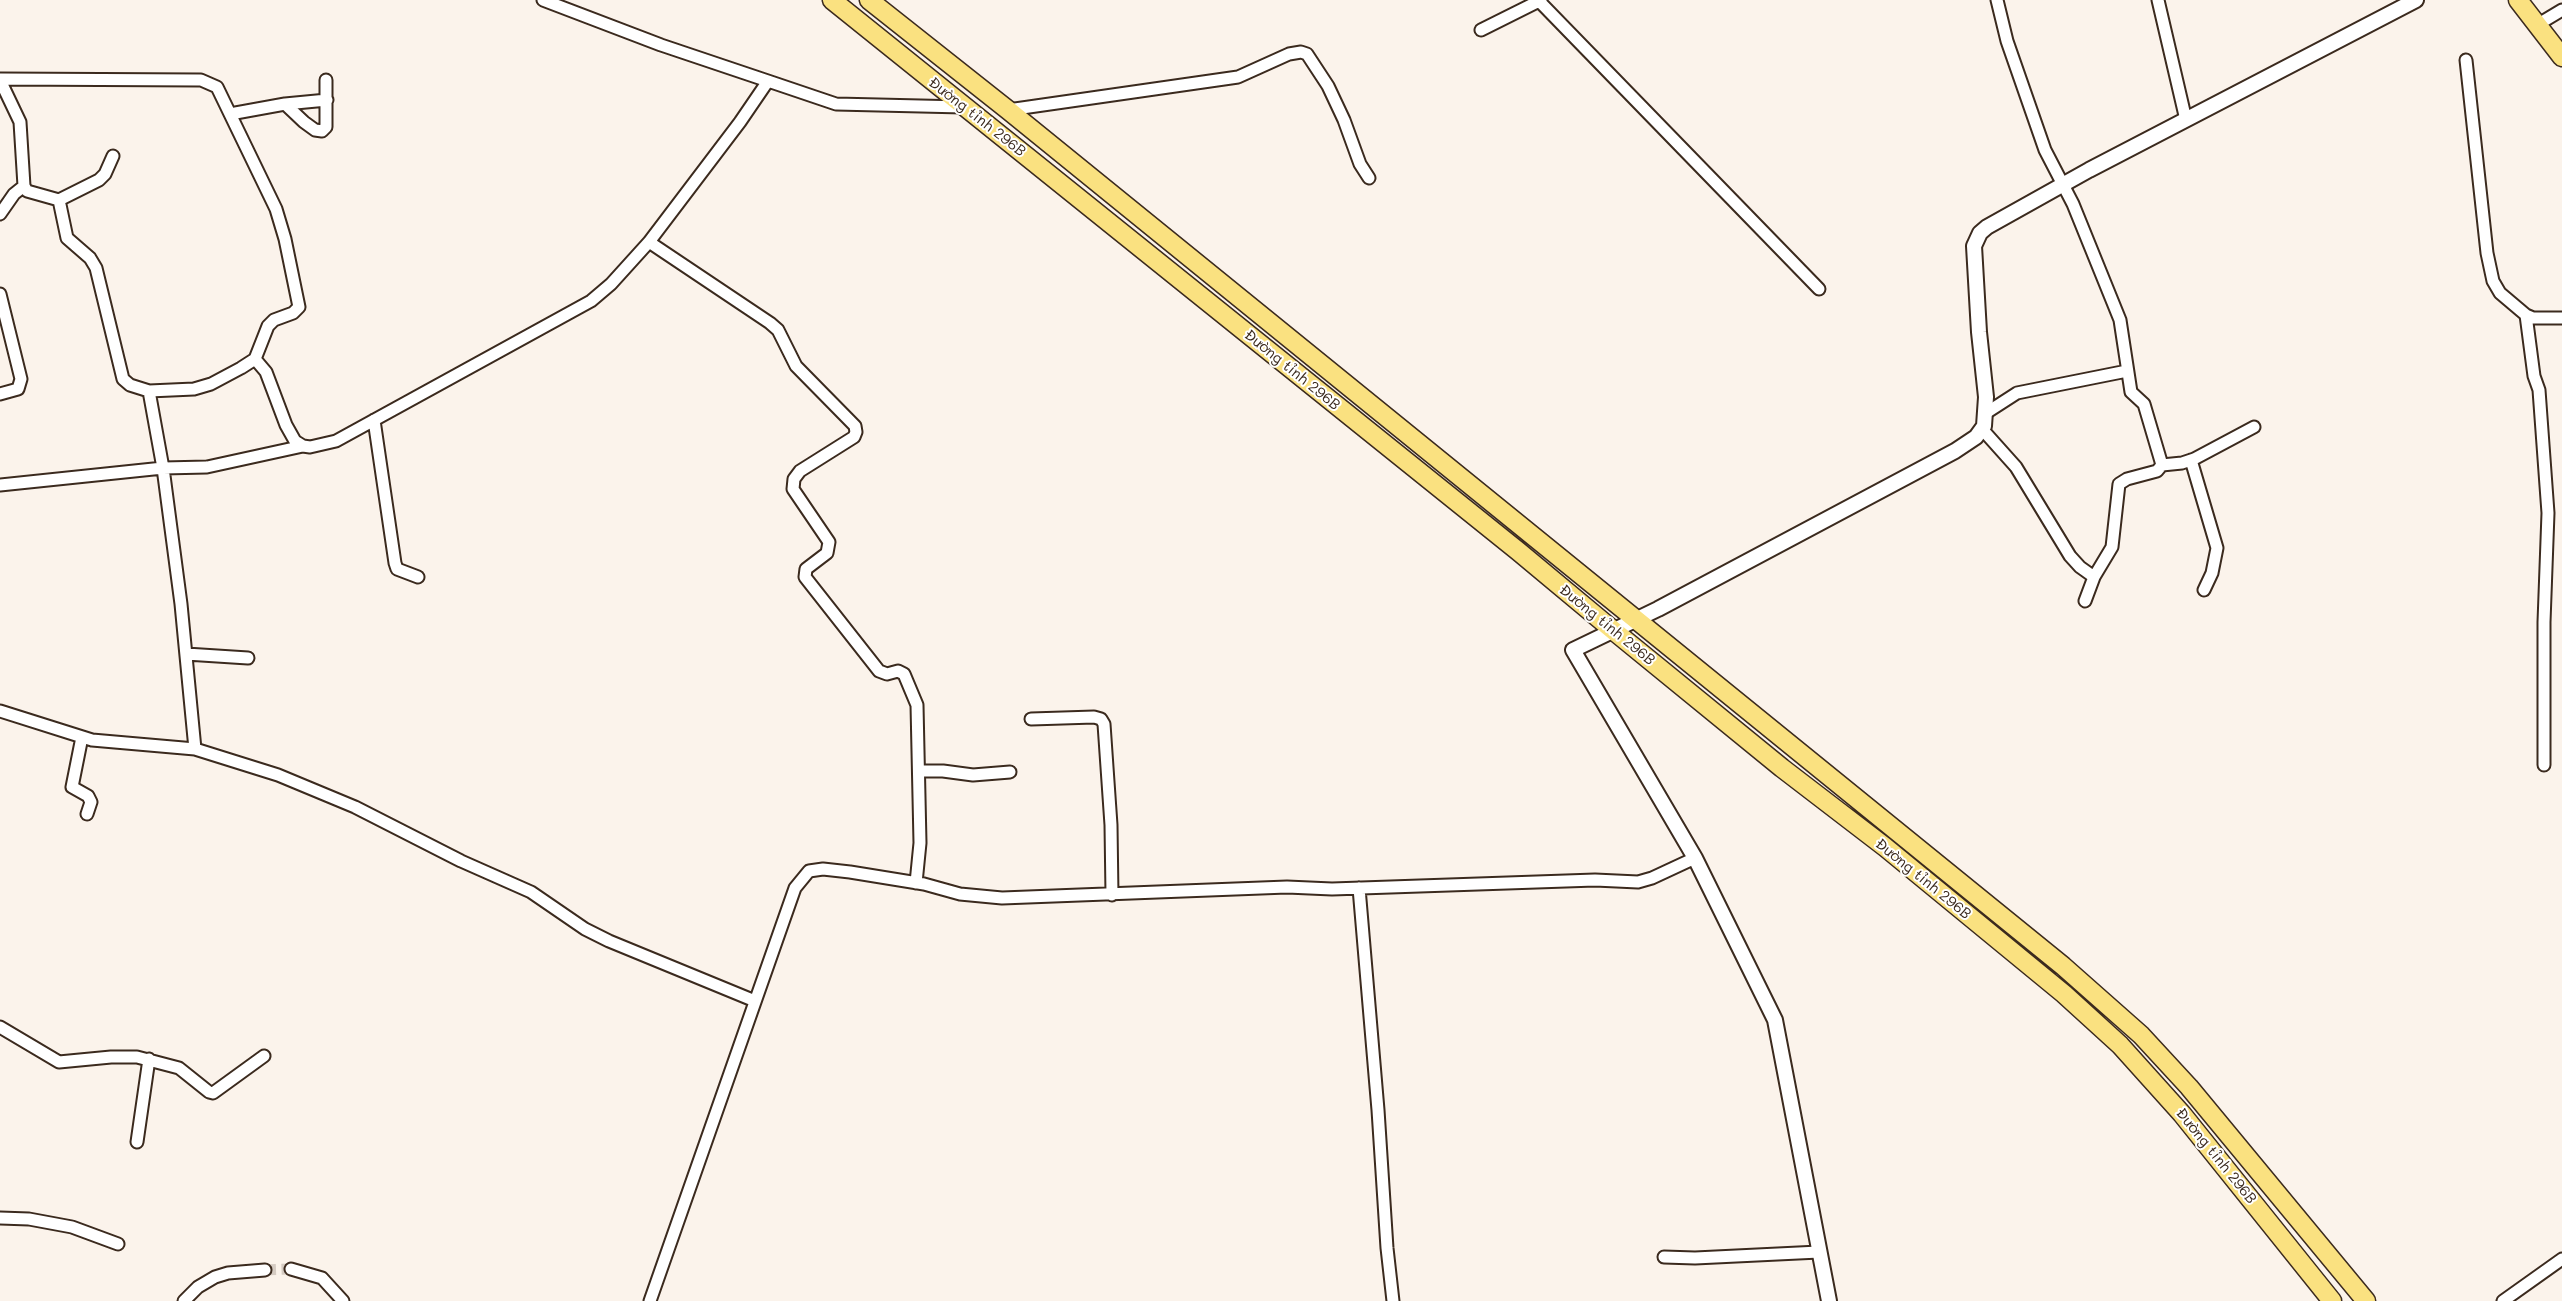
<!DOCTYPE html>
<html>
<head>
<meta charset="utf-8">
<style>
	body { margin:0 }
	canvas { display:block; background:#fbf3eb }
</style>
</head>
<body>
<canvas width="2562" height="1301"></canvas>
<script>
const ctx = document.querySelector('canvas').getContext('2d');
ctx.lineJoin = 'round';
const shape = rows => new Path2D(rows.map(r => 'M' + r).join(''));
function strokePath(path, color, width, dash) { ctx.strokeStyle = color; ctx.lineWidth = width; ctx.lineCap = dash ? 'butt' : 'round'; ctx.setLineDash(dash || []); ctx.stroke(path); }
function label(font, color, halo, rows, align = 'center') {
  ctx.font = font + ' Mali,sans-serif'; ctx.lineWidth = 4; ctx.setLineDash([]); ctx.textBaseline = 'middle'; ctx.strokeStyle = halo; ctx.fillStyle = color; for (const [text, x, y, turn = 0] of rows) {
    ctx.save(); ctx.translate(x, y); ctx.rotate((+turn || 0) * Math.PI / 180); ctx.textAlign = isNaN(turn) ? turn : align; if (halo) ctx.strokeText(text, 0, 0); ctx.fillText(text, 0, 0); ctx.restore();
  }
}
const minorTunnel = shape([
	[265,1270,291,1269]
]);
const minor = shape([
	[543,0,661,45,768,81],
	[1538,0,1819,289],
	[1997,0,2007,41,2045,150,2073,204,2120,320,2131,392,2144,404,2162,465,2157,471,2127,479,2119,484,2112,547,2094,577,2085,601],
	[2158,0,2186,120],
	[2537,25,2562,10],
	[1481,30,1541,0],
	[2466,60,2487,253,2493,281,2500,293,2526,315,2533,318,2562,318],
	[0,79,201,80,217,87,276,209,285,239,299,307,293,313,274,320,268,326,255,359,241,368,211,384,194,389,149,391],
	[0,80,20,122,24,186,27,191,59,200,67,238,90,258,96,268,123,379,130,385,149,391,163,468,181,604,195,749,278,775,355,807,461,861,531,892,585,929,609,941,755,1001],
	[285,104,304,122,315,130,322,131,326,127,326,80],
	[1008,110,1238,77,1289,54,1301,52,1307,54,1328,86,1344,120,1360,164,1369,178],
	[230,114,285,104,327,100],
	[59,200,99,180,105,174,113,156],
	[0,214,14,194,24,186],
	[649,242,740,122,768,81,836,104,963,107],
	[0,294,21,379,18,389,0,394],
	[2526,315,2534,376,2539,390,2548,513,2544,622,2544,765],
	[255,359,266,372,286,425,295,441,303,446,310,447,336,441,591,301,611,284,649,242,770,323,778,330,796,366,855,426,856,432,854,437,800,471,794,479,793,489,829,542,827,553,806,569,805,577,879,671,887,674,898,671,904,674,917,705,920,843,916,883],
	[1986,413,2017,393,2127,371],
	[374,420,395,563,397,569,418,577],
	[1982,429,2016,467,2070,556,2080,567,2094,577],
	[2191,460,2217,548,2212,573,2204,590],
	[2162,465,2182,463,2194,459,2254,427],
	[0,485,163,468,207,467,303,446],
	[186,654,248,658],
	[0,711,92,740,195,749],
	[1031,719,1094,717,1101,719,1104,724,1111,825,1112,895],
	[82,737,72,787,88,796,91,802,87,814],
	[919,771,943,771,973,775,1010,772],
	[1359,888,1378,1110,1387,1248,1393,1301],
	[0,1027,59,1062,111,1057,137,1057,179,1068,209,1092,213,1093,264,1056],
	[137,1142,149,1059],
	[0,1218,29,1219,72,1227,118,1244],
	[1664,1257,1695,1258,1819,1252],
	[291,1269,322,1278,343,1301],
	[184,1301,198,1287,215,1277,228,1273,265,1270],
	[650,1301,795,888,809,871,823,869,850,872,924,884,960,894,1002,898,1287,887,1332,889,1595,880,1638,882,1652,878,1695,858],
	[2503,1301,2562,1259]
]);
const tertiary = shape([
	[1829,1301,1775,1020,1695,858,1573,650,1658,609,1955,451,1976,437,1984,426,1986,397,1979,332,1974,246,1980,233,1987,227,2089,170,2416,0]
]);
const primary = shape([
	[832,0,1518,551,1614,631,1782,768,1885,847,2064,994,2120,1045,2182,1114,2332,1301],
	[869,0,1008,110,2063,966,2141,1035,2189,1087,2366,1301],
	[2518,0,2562,57]
]);
const streetNames = [
	["Đường tỉnh 296B",977,117,38],
	["Đường tỉnh 296B",1292,370,39],
	["Đường tỉnh 296B",1607,625,39],
	["Đường tỉnh 296B",1923,879,39],
	["Đường tỉnh 296B",2216,1156,51]
];
strokePath(minorTunnel, '#d5cbc2', 11, [11, 5.5]);
strokePath(minor, '#3b2a1e', 15);
strokePath(tertiary, '#3b2a1e', 18);
strokePath(primary, '#3b2a1e', 21);
strokePath(minor, '#fff', 11);
strokePath(tertiary, '#fff', 14);
strokePath(primary, '#fae180', 18);
label('15px', '#3b2a1e', '#fff', streetNames);
</script>
</body>
</html>
